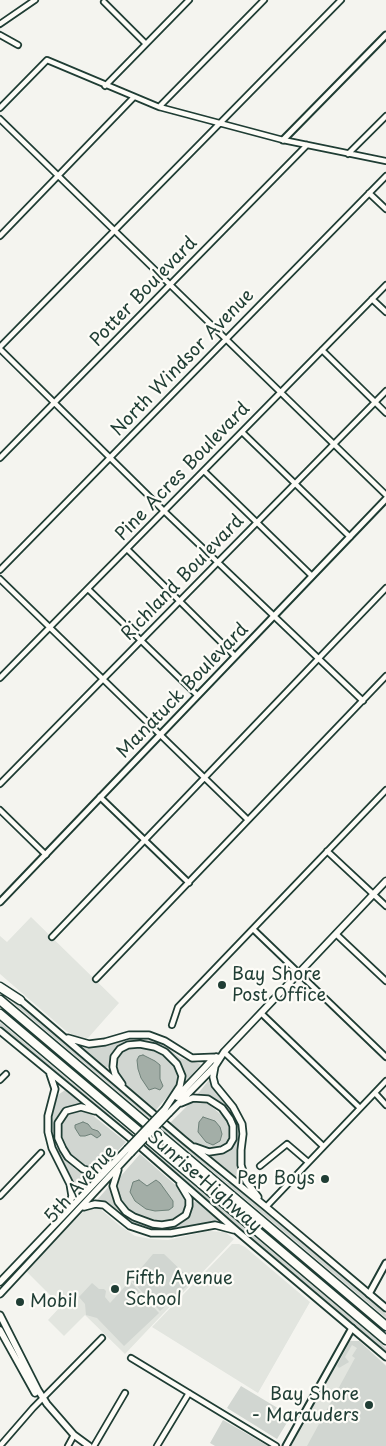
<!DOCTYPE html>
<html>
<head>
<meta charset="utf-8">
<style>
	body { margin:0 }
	canvas { display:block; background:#f4f4ef }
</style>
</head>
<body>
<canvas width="386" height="1446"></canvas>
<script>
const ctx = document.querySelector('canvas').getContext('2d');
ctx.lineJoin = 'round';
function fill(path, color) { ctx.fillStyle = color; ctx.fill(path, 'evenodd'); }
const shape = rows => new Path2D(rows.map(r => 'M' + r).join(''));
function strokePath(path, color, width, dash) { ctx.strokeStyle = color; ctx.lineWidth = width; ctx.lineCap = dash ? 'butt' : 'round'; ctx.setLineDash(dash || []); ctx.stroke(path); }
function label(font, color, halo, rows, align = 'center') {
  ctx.font = font + ' "Playpen Sans",sans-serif'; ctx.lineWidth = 4.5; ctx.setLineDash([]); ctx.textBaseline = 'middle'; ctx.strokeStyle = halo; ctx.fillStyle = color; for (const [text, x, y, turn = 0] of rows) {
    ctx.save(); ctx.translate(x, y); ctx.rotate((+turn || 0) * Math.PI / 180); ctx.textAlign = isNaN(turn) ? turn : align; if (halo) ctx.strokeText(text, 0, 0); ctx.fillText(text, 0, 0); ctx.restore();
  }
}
const built = shape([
	[31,917,119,1003,88,1038,77,1037,66,1031,0,974,0,936,7,942],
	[99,1208,119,1225,135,1236,151,1239,168,1240,208,1231,225,1232,234,1239,125,1354,85,1315,64,1336,48,1320,61,1306,26,1271,85,1210],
	[232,1244,239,1244,245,1247,310,1302,258,1393,152,1327],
	[350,1341,359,1341,386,1365,386,1446,291,1446]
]);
const green = shape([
	[5,994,79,1054,79,1056,99,1071,228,1183,230,1182,386,1314,386,1318,45,1030,4,995],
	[0,1022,376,1339,386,1348,386,1353,58,1074,56,1076,0,1026],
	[133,1038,155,1040,167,1047,180,1058,201,1064,184,1084,182,1070,159,1046,128,1042,114,1051,110,1058,109,1066,105,1068,80,1046,95,1047],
	[138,1047,151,1049,165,1056,174,1065,179,1074,180,1082,178,1082,175,1088,155,1111,120,1080,116,1074,116,1058,121,1052,129,1048],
	[209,1080,211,1080,211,1085,216,1093,236,1119,239,1129,237,1162,239,1175,236,1178,205,1155,214,1155,225,1152,232,1146,236,1137,223,1108,196,1096],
	[65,1090,84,1105,73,1105,63,1109,57,1117,54,1124,55,1137,59,1150,66,1161,75,1169,84,1174,95,1175,96,1178,75,1200,71,1179,53,1144,51,1130,51,1118,58,1095],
	[195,1101,207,1103,225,1118,231,1129,230,1139,224,1147,207,1150,200,1147,170,1123,191,1102],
	[82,1109,91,1114,126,1142,103,1166,95,1170,81,1166,66,1153,60,1135,60,1124,65,1116,72,1111],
	[140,1154,180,1189,186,1199,186,1209,182,1216,174,1221,166,1223,154,1222,131,1214,120,1203,115,1184,116,1184,120,1177],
	[111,1184,113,1199,118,1208,126,1216,148,1227,161,1228,173,1227,183,1222,189,1214,192,1205,195,1201,223,1224,198,1225,162,1231,140,1228,129,1222,111,1206,97,1200],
	[153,1254,164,1254,190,1279,190,1283,160,1311,131,1280],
	[130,1281,159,1313,124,1346,97,1318,86,1315,85,1304,79,1297,92,1283,99,1289,104,1289,106,1291,105,1297,110,1303],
	[350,1341,359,1341,386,1366,386,1446,307,1446,355,1358,352,1356,357,1348,352,1345,345,1357,349,1362,339,1368,337,1366],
	[241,1386,291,1416,277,1439,227,1408],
	[223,1420,268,1446,215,1446,210,1443]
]);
const water = shape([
	[143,1055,155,1061,160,1065,160,1079,163,1086,160,1090,155,1088,149,1090,141,1078,138,1069,137,1060,139,1056,143,1055],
	[203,1117,215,1121,220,1127,222,1134,220,1141,213,1145,206,1142,198,1132,199,1122,203,1117],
	[83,1122,88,1124,92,1129,98,1131,101,1135,97,1138,91,1134,85,1136,80,1136,75,1128,75,1125,83,1122],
	[139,1180,147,1186,156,1180,160,1183,173,1201,173,1207,169,1210,155,1211,146,1209,135,1201,130,1192,133,1182,139,1180]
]);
const minor = shape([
	[104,2,146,44],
	[0,24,35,0],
	[0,35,18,45],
	[105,86,189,0],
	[159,107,264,0],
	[0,108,47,60,159,107,283,140,386,161],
	[0,119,386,495],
	[348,154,386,116],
	[369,193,386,209],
	[0,236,134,97],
	[372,299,386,312],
	[0,347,341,0],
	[0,349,164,511,363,701],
	[322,350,386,413],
	[242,432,350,537],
	[0,458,307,145],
	[204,471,312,576],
	[127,549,235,656],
	[0,570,386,176],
	[0,579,248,820],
	[88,589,197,695],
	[0,678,386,285],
	[0,784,386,391],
	[100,797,189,883],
	[0,810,46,855],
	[327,851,386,906],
	[253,929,386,1057],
	[336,934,386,981],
	[52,937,386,588],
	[96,979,386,676],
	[261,1013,360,1108],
	[172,1025,178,1007,386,790],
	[224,1052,323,1146],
	[0,1080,6,1074],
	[375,1093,386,1105],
	[260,1166,287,1144,308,1162],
	[0,1196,41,1153],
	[266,1207,386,1081],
	[131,1358,276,1446],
	[0,1446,33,1408,102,1338],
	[68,1446,74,1435],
	[94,1446,125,1393],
	[157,1446,189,1393]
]);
const tertiary = shape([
	[283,140,386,35],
	[0,902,386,499],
	[369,1294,386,1263],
	[286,1446,352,1328]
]);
const secondary = shape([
	[19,999,184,1140,266,1207,386,1308],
	[0,1031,136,1143,238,1232,386,1357],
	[68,1038,89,1044,105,1042,129,1035,149,1035,165,1041,192,1058,217,1057],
	[215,1066,213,1077,215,1085,233,1107,242,1124,243,1134,241,1150,241,1165,246,1181,258,1197],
	[50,1074,55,1089,48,1116,48,1132,52,1148,70,1184,72,1196,68,1209],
	[122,1084,115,1074,113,1067,114,1057,120,1049,128,1045,140,1044,155,1047,165,1052,177,1064,182,1076,180,1086,165,1109],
	[177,1097,210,1062,216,1057],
	[181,1103,193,1098,208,1099,222,1108,230,1119,233,1126,233,1139,229,1146,222,1150,209,1152,195,1147],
	[95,1111,81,1107,66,1111,58,1123,58,1138,63,1149,68,1157,83,1169,95,1172,110,1165],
	[169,1113,215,1066,224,1052,386,881],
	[118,1170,113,1186,118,1202,126,1212,134,1217,153,1224,162,1225,174,1223,186,1215,189,1206,189,1199,180,1184],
	[84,1207,95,1204,104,1205,130,1226,151,1233,171,1233,215,1225,234,1230],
	[0,1282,127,1149],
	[0,1294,131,1153],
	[0,1315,38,1390,47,1404,74,1435,89,1446],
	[0,1330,35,1393]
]);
const motorway = shape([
	[0,987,20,1000],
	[0,1000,386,1326],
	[0,1014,386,1340]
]);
const secondaryBridge = shape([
	[127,1149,165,1109],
	[131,1153,169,1113]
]);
const markers = [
	[222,985,5,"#1f3d34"],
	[325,1179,5,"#1f3d34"],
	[115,1289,5,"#1f3d34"],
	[20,1302,5,"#1f3d34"],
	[369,1405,5,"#1f3d34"]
];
const streetNames = [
	["Potter Boulevard",144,292,-46],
	["North Windsor Avenue",183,363,-46],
	["Pine Acres Boulevard",183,472,-46],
	["Richland Boulevard",183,578,-46],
	["Manatuck Boulevard",183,691,-46],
	["Sunrise Highway",204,1182,41],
	["5th Avenue",81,1185,-48]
];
const poiNames = [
	["Bay Shore",232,975],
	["Post Office",232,996],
	["Pep Boys",315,1179,"right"],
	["Fifth Avenue",125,1279],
	["School",125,1300],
	["Mobil",30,1302],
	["Bay Shore",359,1395,"right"],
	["- Marauders",359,1416,"right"]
];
fill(built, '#e2e5df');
fill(green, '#d1d6d1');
fill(water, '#a3aea7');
strokePath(water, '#6e8179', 1);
strokePath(minor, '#1f3d34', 8);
strokePath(tertiary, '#1f3d34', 9);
strokePath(secondary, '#1f3d34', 9);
strokePath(motorway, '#1f3d34', 11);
strokePath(minor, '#fdfcf7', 4.5);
strokePath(tertiary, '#fdfcf7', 5);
strokePath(secondary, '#fdfcf7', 5.5);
strokePath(motorway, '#fdfcf7', 8);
strokePath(secondaryBridge, '#1f3d34', 9, []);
strokePath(secondaryBridge, '#fdfcf7', 5.5);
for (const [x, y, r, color] of markers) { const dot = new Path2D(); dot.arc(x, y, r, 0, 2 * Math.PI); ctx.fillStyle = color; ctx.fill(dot); strokePath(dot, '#fdfcf7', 2); }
label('18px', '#1f3d34', '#fdfcf7', streetNames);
label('18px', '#1f3d34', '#fdfcf7', poiNames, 'left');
</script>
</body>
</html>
